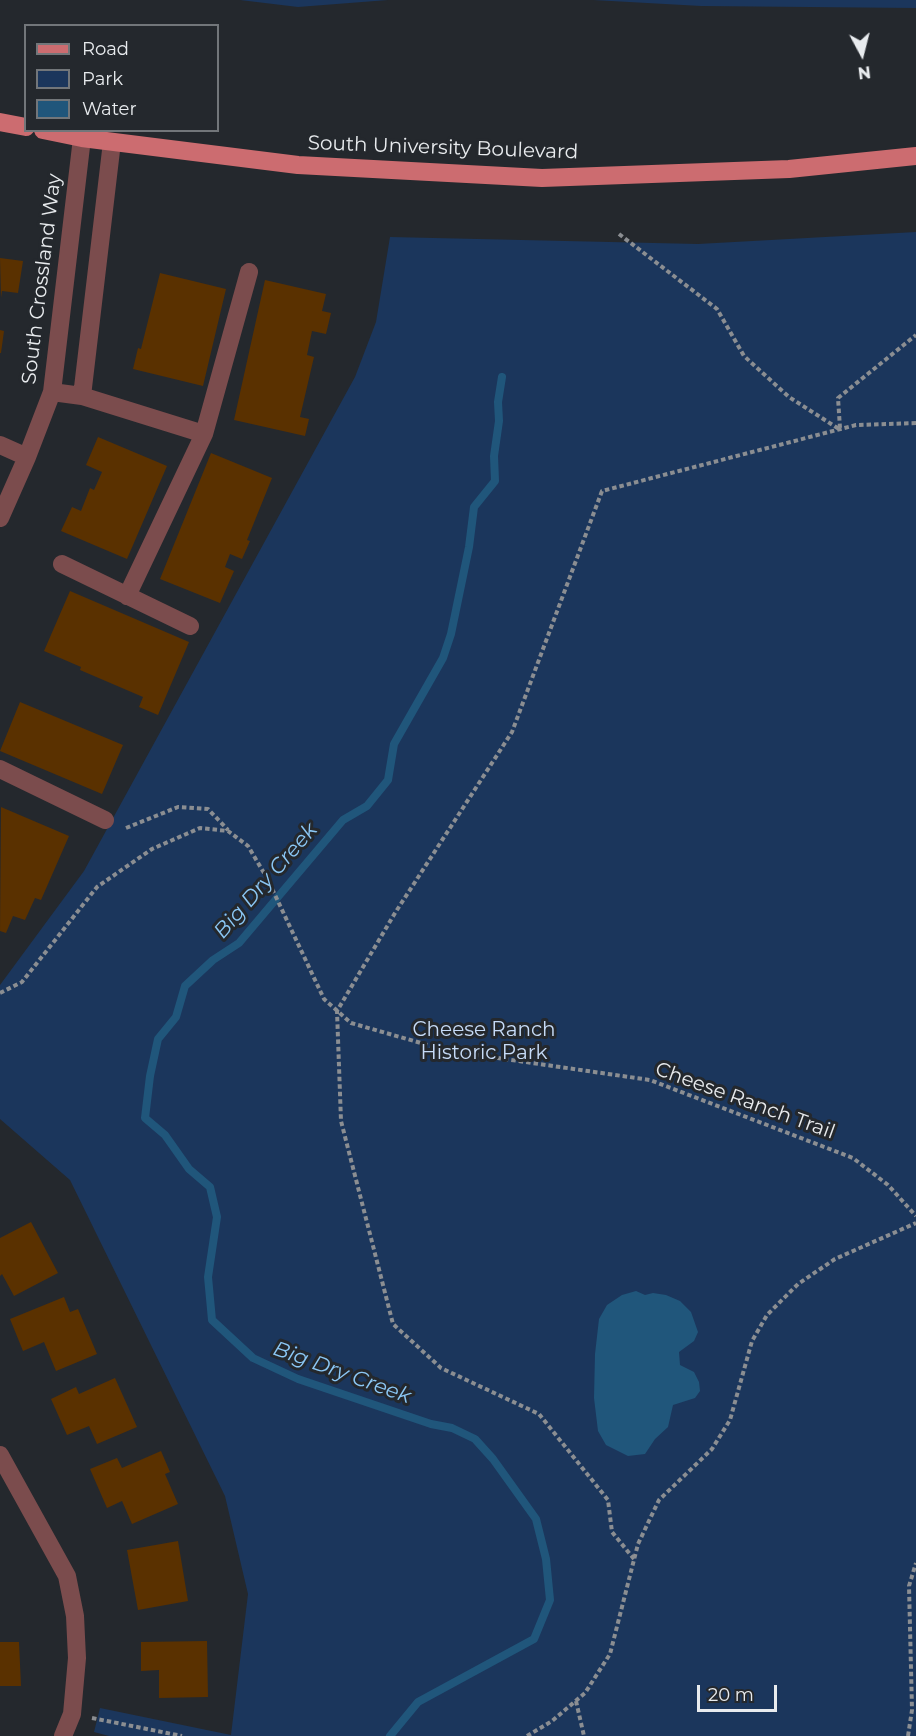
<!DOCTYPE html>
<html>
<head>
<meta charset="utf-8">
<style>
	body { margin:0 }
	#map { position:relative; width:916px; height:1736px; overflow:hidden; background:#24282d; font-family:Montserrat,sans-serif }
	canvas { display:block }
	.legend { position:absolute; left:24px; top:24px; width:195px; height:108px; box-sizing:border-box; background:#24282d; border:2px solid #72767a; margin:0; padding:8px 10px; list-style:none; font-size:18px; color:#e8ebee }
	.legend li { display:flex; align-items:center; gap:12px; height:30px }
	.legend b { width:30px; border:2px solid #72767a }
	.north { position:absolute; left:832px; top:24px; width:60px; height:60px; -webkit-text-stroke:4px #24282d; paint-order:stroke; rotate:173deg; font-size:16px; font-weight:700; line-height:24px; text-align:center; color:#e8ebee }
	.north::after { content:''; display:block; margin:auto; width:21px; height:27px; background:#e8ebee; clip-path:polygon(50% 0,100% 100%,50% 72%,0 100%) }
	.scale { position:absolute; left:697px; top:1685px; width:80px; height:27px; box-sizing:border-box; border:3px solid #e8ebee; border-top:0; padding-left:8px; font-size:18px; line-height:21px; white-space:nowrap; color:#e8ebee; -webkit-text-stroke:4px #24282d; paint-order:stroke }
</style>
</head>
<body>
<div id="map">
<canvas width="916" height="1736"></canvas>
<ul class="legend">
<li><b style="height:8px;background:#cc6c70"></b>Road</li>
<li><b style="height:16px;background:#1b365c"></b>Park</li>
<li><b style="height:16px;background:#20567b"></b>Water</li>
</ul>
<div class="north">N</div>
<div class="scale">20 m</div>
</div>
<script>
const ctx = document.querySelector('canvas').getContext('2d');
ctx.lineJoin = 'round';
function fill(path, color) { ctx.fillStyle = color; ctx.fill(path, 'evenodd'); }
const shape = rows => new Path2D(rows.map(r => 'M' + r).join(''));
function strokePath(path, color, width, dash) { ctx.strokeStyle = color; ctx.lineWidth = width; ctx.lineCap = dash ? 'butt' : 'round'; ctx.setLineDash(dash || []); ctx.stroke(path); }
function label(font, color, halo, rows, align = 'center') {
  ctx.font = font + ' Montserrat,sans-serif'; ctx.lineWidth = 6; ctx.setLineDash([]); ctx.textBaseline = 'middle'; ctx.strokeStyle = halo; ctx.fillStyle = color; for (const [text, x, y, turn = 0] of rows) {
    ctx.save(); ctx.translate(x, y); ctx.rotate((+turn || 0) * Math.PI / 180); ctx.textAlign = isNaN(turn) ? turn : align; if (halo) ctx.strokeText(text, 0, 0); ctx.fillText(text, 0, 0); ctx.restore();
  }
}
const green = shape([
	[240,0,388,0,298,7],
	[593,0,916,0,916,8,701,6],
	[916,232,916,1736,109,1736,94,1732,100,1708,231,1735,248,1594,225,1496,70,1180,0,1119,0,985,84,871,355,377,376,322,390,237,698,244]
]);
const water = shape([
	[636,1291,645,1295,653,1293,666,1295,680,1301,691,1312,698,1332,694,1341,679,1352,680,1365,694,1372,699,1382,700,1391,695,1398,673,1405,668,1427,655,1439,645,1454,628,1456,606,1445,598,1431,594,1398,595,1354,599,1319,607,1305,622,1295]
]);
const stream = shape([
	[390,1736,418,1702,534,1639,550,1600,546,1559,536,1519,493,1459,475,1439,452,1428,431,1424,298,1379,253,1358,212,1320,208,1277,217,1217,210,1187,189,1169,165,1135,145,1118,150,1076,158,1039,176,1017,185,986,213,960,239,943,343,820,367,806,388,780,394,744,443,658,451,634,469,547,474,507,495,481,494,456,499,421,498,402,502,377]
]);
const building = shape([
	[0,258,23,261,18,293,2,291,1,298],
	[160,273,226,289,203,386,133,369,138,348,141,349],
	[265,280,326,294,322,311,331,313,326,334,312,331,307,355,314,357,300,417,309,419,305,436,234,420],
	[0,330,4,331,1,353,0,353],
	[98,437,167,466,127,559,61,531,72,507,81,511,90,488,94,490,102,472,86,465],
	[211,453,272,478,247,540,250,541,242,559,230,554,225,567,234,571,220,603,160,579],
	[70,591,189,642,158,715,139,707,143,697,80,670,81,667,44,651],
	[20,702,123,745,102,794,0,751],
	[1,807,69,836,41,900,35,898,25,920,13,916,6,933,0,931],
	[31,1222,58,1273,14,1296,2,1274,0,1276,0,1238],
	[64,1297,70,1312,78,1309,97,1354,56,1371,44,1342,23,1351,10,1319],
	[115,1378,137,1427,97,1444,89,1426,67,1435,51,1399,76,1387,79,1394],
	[161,1451,170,1472,165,1474,178,1504,132,1524,122,1501,107,1508,90,1469,117,1458,122,1468],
	[178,1541,188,1601,138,1610,127,1550],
	[207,1641,208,1697,159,1698,159,1670,141,1671,141,1642],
	[0,1642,19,1642,21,1686,0,1686]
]);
const path = shape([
	[619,234,717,309,744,356,789,397,839,429],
	[840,428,838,398,916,335],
	[126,828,178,807,208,809,228,830],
	[0,993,22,982,97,887,152,849,200,828,228,831,248,846,267,878,324,999,351,1023,449,1051,650,1080,853,1158,888,1185,916,1216],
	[634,1559,612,1532,608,1500,539,1414,441,1368,393,1324,341,1121,337,1011,395,913,512,732,602,491,856,425,916,423],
	[576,1701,584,1736],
	[92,1718,182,1736],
	[527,1736,552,1721,585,1693,610,1654,638,1544,659,1500,712,1449,730,1420,752,1341,767,1315,798,1284,835,1259,916,1223],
	[908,1736,912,1710,909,1586,916,1563]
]);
const minor = shape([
	[52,392,82,396,204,434,249,272],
	[82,396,112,142],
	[0,445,27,457],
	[0,518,27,457,52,392,82,138],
	[62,564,190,626],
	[127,596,204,434],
	[0,769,105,820],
	[0,1455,67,1576,75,1616,77,1658,72,1714,63,1736]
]);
const major = shape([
	[0,122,26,127],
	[43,130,82,138,298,165,542,178,789,169,916,156]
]);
const streetNames = [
	["South University Boulevard",443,148,2],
	["South Crossland Way",42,279,-83],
	["Cheese Ranch Trail",745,1101,20]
];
const parkNames = [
	["Cheese Ranch",484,1030],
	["Historic Park",484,1053]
];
const waterNames = [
	["Big Dry Creek",266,881,-49],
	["Big Dry Creek",342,1373,20]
];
fill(green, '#1b365c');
fill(water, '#20567b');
strokePath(stream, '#20567b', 8);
fill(building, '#5a3100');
strokePath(path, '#8b8e92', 4, [4.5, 3]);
strokePath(minor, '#7b4c4d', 18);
strokePath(major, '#cc6c70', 18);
label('20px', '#e8ebee', '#24282d', streetNames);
label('20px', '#c6dbf7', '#24282d', parkNames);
label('italic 21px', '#8bc7f5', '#24282d', waterNames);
</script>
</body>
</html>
